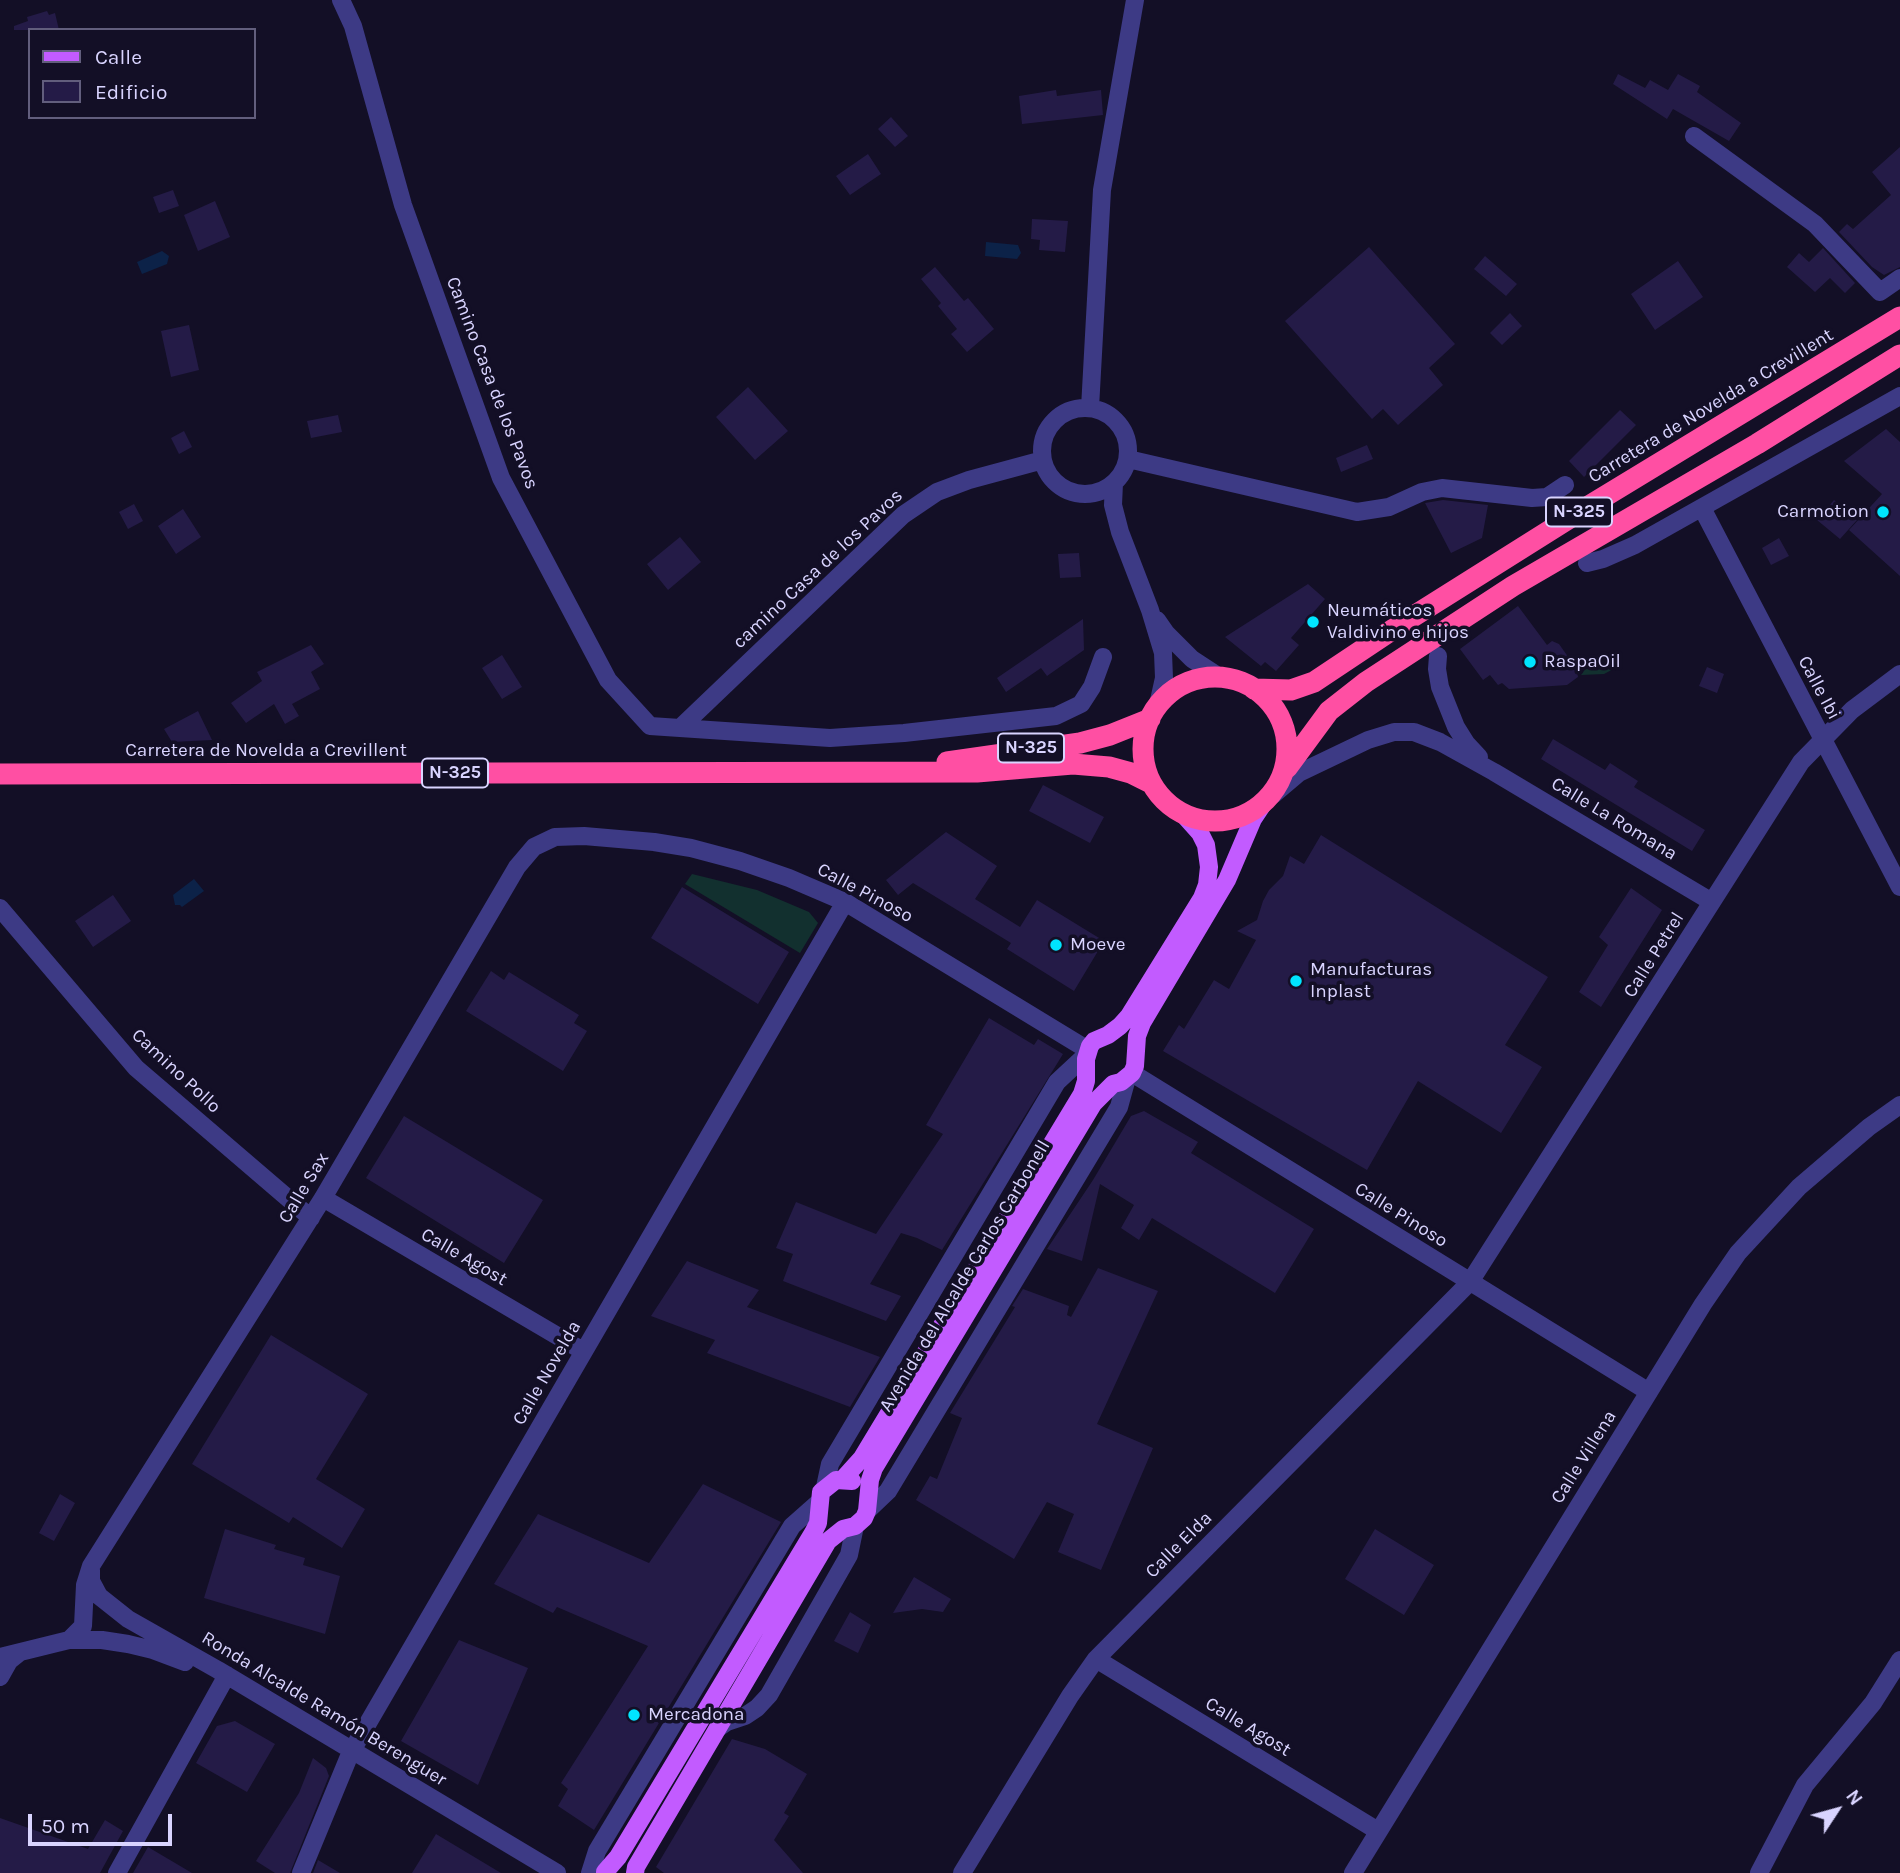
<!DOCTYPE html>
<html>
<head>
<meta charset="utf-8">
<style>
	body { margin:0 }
	#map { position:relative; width:1900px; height:1873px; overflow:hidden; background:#130f26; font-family:Karla,sans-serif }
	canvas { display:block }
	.legend { position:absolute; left:28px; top:28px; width:228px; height:91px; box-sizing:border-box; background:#130f26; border:2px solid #625e7d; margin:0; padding:9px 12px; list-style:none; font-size:21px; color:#d9d4ff }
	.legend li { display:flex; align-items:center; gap:14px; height:35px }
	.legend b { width:35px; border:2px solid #625e7d }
	.north { position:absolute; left:1802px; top:1775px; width:70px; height:70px; -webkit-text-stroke:5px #130f26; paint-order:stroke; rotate:54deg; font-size:19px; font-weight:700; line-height:28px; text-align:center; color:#d9d4ff }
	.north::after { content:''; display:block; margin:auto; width:24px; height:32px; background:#d9d4ff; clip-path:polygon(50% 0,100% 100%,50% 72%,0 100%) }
	.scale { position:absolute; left:28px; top:1814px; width:144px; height:32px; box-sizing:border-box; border:4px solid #d9d4ff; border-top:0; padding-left:9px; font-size:21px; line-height:24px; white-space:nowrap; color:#d9d4ff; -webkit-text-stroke:5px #130f26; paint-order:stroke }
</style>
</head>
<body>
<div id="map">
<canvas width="1900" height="1873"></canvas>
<ul class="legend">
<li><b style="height:9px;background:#c25bff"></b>Calle</li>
<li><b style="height:19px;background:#241b47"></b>Edificio</li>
</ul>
<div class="north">N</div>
<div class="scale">50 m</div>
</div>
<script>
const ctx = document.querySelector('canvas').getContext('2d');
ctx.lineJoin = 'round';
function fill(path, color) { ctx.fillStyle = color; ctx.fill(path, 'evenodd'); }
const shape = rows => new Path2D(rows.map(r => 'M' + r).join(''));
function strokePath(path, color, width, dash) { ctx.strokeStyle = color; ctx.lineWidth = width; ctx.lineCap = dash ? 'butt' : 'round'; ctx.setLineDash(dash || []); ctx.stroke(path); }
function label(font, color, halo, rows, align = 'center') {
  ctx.font = font + ' Karla,sans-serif'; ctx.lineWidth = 7; ctx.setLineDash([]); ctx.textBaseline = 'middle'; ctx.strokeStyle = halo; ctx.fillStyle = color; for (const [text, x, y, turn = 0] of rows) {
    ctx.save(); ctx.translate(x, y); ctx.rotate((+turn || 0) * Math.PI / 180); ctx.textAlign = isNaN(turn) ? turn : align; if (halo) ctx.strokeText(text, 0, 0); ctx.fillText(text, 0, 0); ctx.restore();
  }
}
const green = shape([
	[1614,659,1619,666,1604,674,1581,675,1592,660],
	[692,874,757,890,809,912,818,923,800,953,685,884]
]);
const water = shape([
	[986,242,1018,245,1021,253,1017,259,985,256],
	[162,251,169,256,167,264,142,274,137,262],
	[194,879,204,891,182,907,180,905,175,905,173,895]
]);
const building = shape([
	[47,11,49,15,55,13,59,30,14,30,14,26,28,21,27,17],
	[1618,74,1645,88,1650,80,1668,90,1678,74,1700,86,1697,92,1741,123,1729,141,1673,109,1667,119,1613,84],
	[1056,90,1057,96,1101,90,1103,115,1022,124,1019,96],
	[891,117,908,136,895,147,878,129],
	[1900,147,1900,267,1884,275,1872,267,1839,232,1847,224,1853,229,1891,195,1872,172],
	[868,154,881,174,850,195,836,176],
	[173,190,179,206,159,213,153,197],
	[215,201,230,237,198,251,184,215],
	[1032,219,1068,221,1065,252,1039,250,1040,240,1031,239],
	[1369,247,1455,344,1429,368,1443,385,1398,425,1383,409,1372,419,1285,321],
	[1823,248,1855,283,1845,293,1830,278,1815,292,1787,267,1799,253,1809,262],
	[1485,256,1517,284,1506,296,1474,269],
	[1678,261,1703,297,1655,330,1631,294],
	[935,267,964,301,968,298,994,329,967,352,951,334,957,329,938,306,941,303,921,279],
	[1510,313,1522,326,1502,345,1490,333],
	[189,325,199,370,171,377,161,331],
	[748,387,788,431,755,460,716,417],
	[1620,410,1636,425,1584,477,1569,461],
	[338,415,342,432,311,438,307,421],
	[1886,429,1900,442,1900,576,1849,530,1882,494,1844,461],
	[184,431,192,447,179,454,171,438],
	[1367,445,1373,459,1341,472,1336,458],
	[1443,500,1488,505,1482,538,1451,553,1425,503],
	[1834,500,1857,520,1840,539,1817,520],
	[134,504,143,521,128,529,119,512],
	[183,509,201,537,176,554,158,526],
	[680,537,701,562,668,590,647,564],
	[1779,538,1789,556,1771,565,1762,548],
	[1079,553,1081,577,1060,578,1058,554],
	[1308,584,1325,599,1291,638,1299,645,1276,671,1265,662,1261,666,1225,637],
	[1518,606,1547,645,1552,641,1559,644,1576,668,1578,677,1567,685,1509,689,1502,683,1498,685,1490,675,1483,680,1460,649],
	[1083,619,1084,650,1047,676,1041,668,1006,692,997,678],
	[311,645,324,664,311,672,320,689,292,704,299,716,285,724,274,704,246,723,231,703,262,681,257,672],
	[502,655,522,687,502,699,482,668],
	[1707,667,1724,674,1717,693,1699,686],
	[198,711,212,740,172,742,164,729],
	[1553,739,1605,770,1610,763,1638,781,1634,787,1705,830,1692,851,1541,759],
	[1043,785,1104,817,1090,843,1029,811],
	[946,832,997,866,975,899,1020,927,1037,900,1104,941,1074,991,1007,949,1011,943,913,883,898,895,886,880],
	[1321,835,1548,977,1505,1045,1542,1067,1501,1133,1418,1081,1367,1170,1163,1051,1179,1025,1184,1029,1214,980,1229,989,1256,940,1237,931,1257,920,1263,901,1269,890,1283,876,1290,856,1304,864],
	[682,887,789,952,758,1004,651,938],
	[1631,888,1662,910,1601,1007,1579,992,1608,945,1599,937],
	[113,895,131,921,93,947,75,921],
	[491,971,504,980,509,972,579,1015,574,1023,587,1031,563,1071,466,1011],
	[989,1018,1034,1045,1038,1039,1063,1054,942,1250,917,1238,901,1233,870,1284,901,1296,886,1321,783,1281,793,1254,776,1248,796,1202,876,1234,943,1134,926,1125],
	[1144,1111,1198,1142,1191,1153,1314,1229,1275,1293,1152,1218,1139,1240,1121,1228,1134,1205,1100,1184,1082,1261,1047,1249,1093,1180,1131,1116],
	[404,1116,543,1200,504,1263,366,1178],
	[687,1261,759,1290,747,1307,880,1357,850,1407,707,1353,715,1340,651,1316],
	[1098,1268,1158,1291,1097,1424,1153,1448,1101,1570,1058,1552,1074,1514,1047,1502,1014,1559,916,1500,930,1476,937,1479,962,1418,950,1413,1015,1307,1012,1306,1023,1289,1069,1306,1067,1315,1071,1317],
	[271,1335,368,1394,316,1479,365,1509,342,1548,293,1517,289,1523,192,1464],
	[703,1484,781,1522,594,1830,558,1806,568,1789,561,1783,648,1646,557,1607,553,1613,494,1584,538,1514,649,1563],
	[60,1494,75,1503,54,1541,39,1533],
	[225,1529,276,1545,274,1549,305,1558,303,1565,340,1576,325,1634,204,1598],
	[1375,1529,1434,1565,1404,1615,1345,1579],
	[914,1577,951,1599,943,1612,922,1609,893,1613],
	[850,1612,871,1625,858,1653,834,1641],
	[459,1640,528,1668,478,1785,401,1741],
	[235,1721,275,1744,247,1792,196,1763,217,1726],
	[732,1739,765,1749,807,1774,784,1813,789,1816,774,1840,803,1873,664,1873,656,1867],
	[313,1758,326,1768,329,1776,290,1873,275,1873,256,1861,299,1793],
	[0,1818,88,1849,105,1820,123,1831,100,1873,0,1873],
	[436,1834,501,1873,412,1873],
	[148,1847,192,1873,133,1873],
	[318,1860,340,1873,313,1873]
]);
const minor = shape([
	[341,0,353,26,403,205,501,478,608,680,650,726,830,738,904,733,1056,716,1081,704,1092,687,1103,657],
	[1694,136,1815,224,1880,292,1900,278],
	[1090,408,1102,190,1135,0],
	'1042 451a43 43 0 1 1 86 0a43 43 0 1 1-86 0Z',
	[1128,459,1357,512,1389,507,1422,492,1442,488,1532,498,1547,497,1565,485],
	[1114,483,1113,505,1120,532,1150,610,1163,653,1164,678,1158,705],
	[1702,508,1900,887],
	[1587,563,1603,559,1635,545,1900,396],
	[1157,620,1166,633,1192,659,1218,676],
	[1438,656,1437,669,1440,687,1456,727,1466,743,1479,757],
	[680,728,903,515,937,492,969,480,1043,460],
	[1273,795,1299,773,1368,740,1394,732,1414,732,1440,742,1494,772,1712,902],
	[0,908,136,1068,311,1218],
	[1132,1073,1649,1392],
	[323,1198,583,1351],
	[825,1487,830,1464,1057,1082,1086,1055],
	[867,1511,888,1491,1119,1107,1127,1078],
	[91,1570,91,1581,99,1596,128,1619,218,1670,557,1873],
	[69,1640,102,1640,128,1644,153,1650,185,1662],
	[0,1657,69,1640,83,1626,85,1585,91,1566,323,1198,517,867,534,847,555,837,584,836,654,842,691,848,740,861,789,878,845,902,1088,1050],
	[1096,1659,1378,1831],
	[0,1677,9,1661,19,1653],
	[717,1729,727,1722,745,1716,757,1708,769,1695,849,1555,855,1526],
	[117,1873,227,1675],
	[301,1873,350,1754,845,902],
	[590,1873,597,1851,792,1526,818,1503],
	[962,1873,1070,1696,1096,1659,1470,1282,1801,762,1852,710,1900,674],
	[1353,1873,1703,1304,1738,1253,1799,1187,1869,1127,1900,1105],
	[1759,1873,1805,1785,1873,1703,1900,1660]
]);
const major = shape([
	[843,1479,862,1458,1082,1094,1086,1081,1086,1059,1090,1046,1094,1041,1108,1035,1120,1026,1129,1016,1202,898,1207,885,1209,867,1206,845,1200,833,1183,814],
	[605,1872,618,1857,813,1533,818,1523,821,1492,836,1480,852,1481],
	[635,1873,636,1867,828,1541,843,1529,855,1526,864,1518,867,1511,870,1480,874,1468,1093,1104,1113,1084,1121,1082,1132,1073,1135,1066,1137,1036,1142,1023,1227,880,1253,819,1263,804]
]);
const highway = shape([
	'1143 749a72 72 0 1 1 144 0a72 72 0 1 1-144 0Z',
	[1254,689,1291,690,1314,682,1398,626,1584,509,1900,317],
	[947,762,1080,743,1110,735,1150,719],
	[1287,768,1329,711,1366,682,1513,586,1757,444,1900,355],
	[0,774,977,772,1073,764,1109,767,1131,773,1151,783]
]);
const markers = [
	[1883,512,7,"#00e5ff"],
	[1313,622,7,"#00e5ff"],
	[1530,662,7,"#00e5ff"],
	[1056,945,7,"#00e5ff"],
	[1296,981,7,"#00e5ff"],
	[634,1715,7,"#00e5ff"]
];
const shields = [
	[1579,512,66],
	[1031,748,66],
	[455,773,66]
];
const shieldNames = [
	["N-325",1579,512],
	["N-325",1031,748],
	["N-325",455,773]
];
const streetNames = [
	["Camino Casa de los Pavos",492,383,69],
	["Carretera de Novelda a Crevillent",1711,406,-31],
	["camino Casa de los Pavos",818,569,-43],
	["Calle Ibi",1819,688,62],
	["Carretera de Novelda a Crevillent",266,751],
	["Calle La Romana",1614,819,31],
	["Calle Pinoso",865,893,28],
	["Calle Petrel",1654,955,-58],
	["Camino Pollo",176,1071,43],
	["Calle Sax",304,1188,-59],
	["Calle Pinoso",1401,1215,32],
	["Calle Agost",464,1257,30],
	["Avenida del Alcalde Carlos Carbonell",965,1276,-59],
	["Calle Novelda",547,1373,-60],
	["Calle Villena",1584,1457,-58],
	["Calle Elda",1179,1545,-45],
	["Ronda Alcalde Ramón Berenguer",324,1709,31],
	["Calle Agost",1248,1727,31]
];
const poiNames = [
	["Carmotion",1869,512,"right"],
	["Neumáticos",1327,611],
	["Valdivino e hijos",1327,633],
	["RaspaOil",1544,662],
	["Moeve",1070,945],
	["Manufacturas",1310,970],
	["Inplast",1310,992],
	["Mercadona",648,1715]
];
fill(green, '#12302f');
fill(water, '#0c2248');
fill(building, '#241b47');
strokePath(minor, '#3d3a85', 18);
strokePath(major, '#c25bff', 18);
strokePath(highway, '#ff4fa3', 21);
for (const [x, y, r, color] of markers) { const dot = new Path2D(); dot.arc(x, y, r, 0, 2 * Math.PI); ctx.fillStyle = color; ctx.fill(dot); strokePath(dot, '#130f26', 2.5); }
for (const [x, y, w] of shields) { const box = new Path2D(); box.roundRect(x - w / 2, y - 14.5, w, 29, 5); ctx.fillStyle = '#130f26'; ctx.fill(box); strokePath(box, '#d9d4ff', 2); }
label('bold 18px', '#d9d4ff', null, shieldNames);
label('19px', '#d9d4ff', '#130f26', streetNames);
label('19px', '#d9d4ff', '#130f26', poiNames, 'left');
</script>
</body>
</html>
